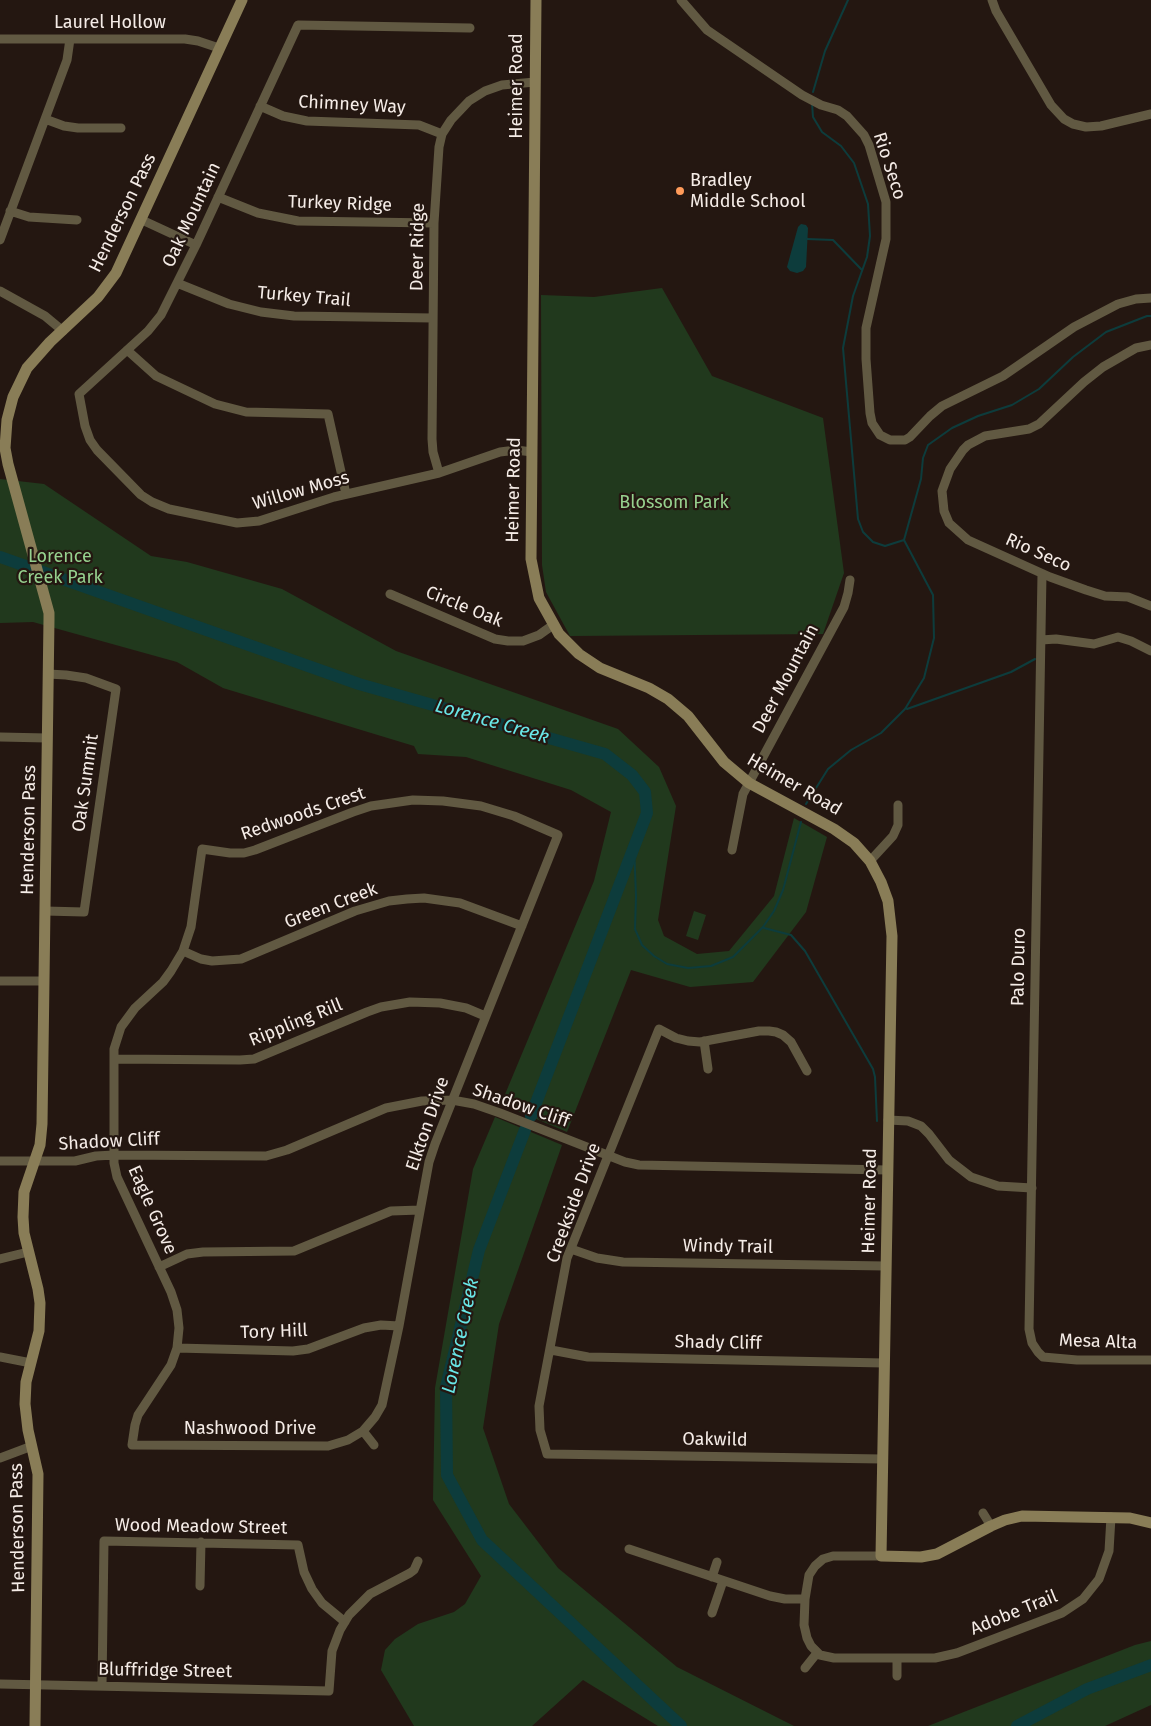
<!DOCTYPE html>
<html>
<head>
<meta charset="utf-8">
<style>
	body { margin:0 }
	canvas { display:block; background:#241711 }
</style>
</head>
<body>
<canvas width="1151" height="1726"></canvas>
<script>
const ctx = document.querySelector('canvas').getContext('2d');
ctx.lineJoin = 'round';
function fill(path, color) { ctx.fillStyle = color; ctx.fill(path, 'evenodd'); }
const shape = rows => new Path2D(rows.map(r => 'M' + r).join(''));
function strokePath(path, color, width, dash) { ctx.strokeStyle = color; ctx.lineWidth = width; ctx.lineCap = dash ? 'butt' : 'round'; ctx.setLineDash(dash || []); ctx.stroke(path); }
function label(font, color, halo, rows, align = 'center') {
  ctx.font = font + ' "Fira Sans",sans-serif'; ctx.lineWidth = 4.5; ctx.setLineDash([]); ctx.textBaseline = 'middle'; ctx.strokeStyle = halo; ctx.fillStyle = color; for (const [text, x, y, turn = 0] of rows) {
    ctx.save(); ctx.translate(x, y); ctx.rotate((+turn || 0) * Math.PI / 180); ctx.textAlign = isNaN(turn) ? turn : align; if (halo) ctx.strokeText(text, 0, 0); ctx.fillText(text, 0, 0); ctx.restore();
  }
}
const green = shape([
	[662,288,712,376,823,418,844,573,823,634,570,636,546,592,542,565,541,295,594,297],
	[0,479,44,484,151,556,187,562,282,589,396,651,618,729,659,767,676,806,658,920,664,936,697,954,729,951,774,896,794,818,827,837,806,912,753,982,690,987,631,970,567,1132,501,1104,594,881,611,812,571,790,466,757,418,754,414,746,223,688,177,662,33,622,0,623],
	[694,911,706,915,698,940,686,936],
	[495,1117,562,1145,499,1324,483,1428,509,1504,558,1568,677,1667,794,1726,658,1726,583,1680,532,1726,414,1726,381,1670,385,1650,395,1639,418,1624,454,1612,465,1604,481,1576,433,1500,435,1388,473,1169],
	[1151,1641,1151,1705,1105,1726,928,1726,1135,1645]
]);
const water = shape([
	[801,224,806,225,808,228,806,267,803,271,797,273,790,271,787,267,798,227]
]);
const stream = shape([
	[813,92,825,51,848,0],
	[812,103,813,117,822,132,841,146,854,163,868,204,870,236,867,257,853,296,843,348,858,519,863,532,873,542,885,546,904,540],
	[807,239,833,240,862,270],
	[907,709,1011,672,1035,659],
	[806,804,828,769,851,750,881,733,905,709,924,678,934,638,933,595,904,540,921,479,923,458,928,445,952,428,978,416,1012,405,1039,389,1073,357,1106,332,1147,316,1151,316],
	[634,845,636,896,635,929,642,945,654,956,667,964,688,968,711,966,733,957,763,927,774,911,783,890,801,822],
	[764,928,791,935,805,951,873,1069,875,1077,877,1121]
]);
const river = shape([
	[0,557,359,684,605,754,632,775,645,792,647,813,531,1116],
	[525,1130,479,1250,446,1387,447,1475,482,1540,681,1726],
	[1017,1726,1087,1689,1151,1665]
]);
const street = shape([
	[681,0,707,30,802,95,821,105,838,110,847,116,864,135,869,145,886,202,886,239,866,328,866,359,870,413,872,423,880,435,890,440,905,440,910,437,930,416,942,406,1003,376,1074,327,1118,304,1136,299,1151,298],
	[992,0,996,11,1051,105,1064,119,1073,124,1086,127,1101,126,1151,114],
	[470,28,298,25,196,245,161,315,148,331,79,394,85,426,90,440,97,450,141,495,152,502,169,509,237,523,259,521,334,497,439,473,500,452,516,450,532,452],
	[0,39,185,39,198,41,219,48],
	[260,106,283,116,307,121,419,125,442,134],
	[45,119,64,126,78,128,121,128],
	[218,197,258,213,298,221,434,223],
	[10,211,29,217,77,220],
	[142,220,196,245],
	[0,240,67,60,70,39],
	[177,283,229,304,261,312,294,316,433,318],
	[0,291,45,316,63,331],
	[1151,345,1136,348,1103,367,1084,382,1039,424,1029,429,985,436,968,445,963,450,950,469,942,491,944,511,949,523,968,540,1050,577,1086,590,1105,596,1128,597,1151,606],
	[127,350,156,376,215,404,246,412,328,414,346,494],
	[439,473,433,452,432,439,434,223,439,147,442,134,451,120,469,101,485,91,502,85,535,82],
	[1042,574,1029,1329,1032,1343,1038,1352,1043,1357,1077,1360,1151,1360],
	[390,594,495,639,508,641,523,641,539,635,553,625],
	[1041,640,1056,639,1094,644,1118,637,1131,641,1151,651],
	[0,737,47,738],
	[413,800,443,801,481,806,514,816,558,835,435,1144,429,1162,399,1326,382,1405,375,1417,363,1431,348,1440,328,1446,132,1445,135,1425,138,1415,171,1365,177,1348,179,1328,177,1310,171,1292,117,1177,114,1163,114,1049,121,1027,135,1008,163,982,171,971,183,951,191,927,202,849,230,853,244,853,255,850,353,812,371,806,413,800],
	[732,850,743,794,844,607,848,593,850,580],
	[870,861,893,836,898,825,898,805],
	[45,911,84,912,116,689,86,678,66,675,48,674],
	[183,951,201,959,212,961,241,959,355,911,389,901,407,899,424,898,460,903,522,926],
	[0,981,44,981],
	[704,1041,708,1069],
	[114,1059,240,1060,254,1059,367,1012,381,1007,410,1002,440,1003,466,1008,485,1016],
	[807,1071,791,1042,783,1035,776,1032,769,1031,759,1031,700,1042,688,1041,676,1038,659,1029,567,1258,539,1406,540,1430,547,1454,883,1459],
	[888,1120,908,1121,921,1126,929,1134,949,1160,971,1177,998,1186,1032,1188],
	[0,1161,75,1161,96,1156,114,1155,266,1156,287,1150,386,1108,422,1101,452,1100,474,1104,500,1113,625,1162,639,1165,888,1170],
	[571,1249,597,1258,623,1262,886,1266],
	[0,1259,28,1252],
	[159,1267,187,1254,203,1252,294,1251,391,1211,420,1210],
	[177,1348,293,1351,308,1349,364,1328,381,1325,399,1326],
	[551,1350,588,1357,884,1363],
	[0,1357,31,1363],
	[363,1431,374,1445],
	[0,1458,32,1446],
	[983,1513,991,1526],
	[629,1549,770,1596,785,1599,805,1599],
	[881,1556,833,1556,823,1559,815,1566,809,1575,805,1599,804,1625,807,1638,811,1646,820,1655,834,1658,935,1658,957,1653,1062,1613,1083,1599,1099,1579,1109,1551,1111,1517],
	[712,1577,717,1562],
	[200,1586,201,1542],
	[712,1613,723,1581],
	[897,1659,897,1676],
	[805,1668,817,1653],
	[0,1684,329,1691,332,1651,340,1630,349,1615,370,1594,410,1573,414,1570,418,1561],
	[102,1686,104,1541,298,1545,304,1572,312,1589,322,1603,345,1622]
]);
const secondary = shape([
	[536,0,531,559,539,598,559,634,579,654,600,668,649,688,668,699,688,716,724,762,749,783,834,829,854,843,870,861,881,882,888,901,892,936,881,1556,921,1557,937,1554,991,1526,1005,1520,1022,1516,1130,1518,1151,1523],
	[35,1726,38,1474,28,1430,25,1404,26,1382,39,1331,40,1303,38,1289,24,1233,23,1217,24,1192,40,1145,42,1124,49,619,49,613,8,464,5,448,7,420,13,397,27,368,50,342,98,297,116,273,242,0]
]);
const markers = [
	[680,191,5,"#ff9b5a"]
];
const streetNames = [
	["Laurel Hollow",110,23],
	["Heimer Road",517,86,-90],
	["Chimney Way",352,105,3],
	["Rio Seco",889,166,72],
	["Turkey Ridge",340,204,2],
	["Henderson Pass",123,213,-64],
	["Oak Mountain",192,215,-65],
	["Deer Ridge",418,247,-89],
	["Turkey Trail",304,297,5],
	["Heimer Road",514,490,-89],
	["Willow Moss",301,491,-16],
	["Rio Seco",1038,553,24],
	["Circle Oak",464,607,22],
	["Deer Mountain",786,679,-62],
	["Oak Summit",86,783,-82],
	["Heimer Road",794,785,30],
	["Redwoods Crest",303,814,-19],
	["Henderson Pass",29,830,-89],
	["Green Creek",331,906,-21],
	["Palo Duro",1019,967,-89],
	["Rippling Rill",296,1023,-22],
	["Shadow Cliff",521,1106,19],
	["Elkton Drive",428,1124,-71],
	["Shadow Cliff",109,1142,-3],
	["Heimer Road",870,1201,-89],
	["Creekside Drive",574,1203,-70],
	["Eagle Grove",152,1210,66],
	["Windy Trail",728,1247,1],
	["Tory Hill",274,1332,-2],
	["Mesa Alta",1098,1342,2],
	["Shady Cliff",718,1343,1],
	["Nashwood Drive",250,1429],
	["Oakwild",715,1440,1],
	["Wood Meadow Street",201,1527,1],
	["Henderson Pass",18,1528,-91],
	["Adobe Trail",1014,1613,-22],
	["Bluffridge Street",165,1671,1]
];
const poiNames = [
	["Bradley",690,181],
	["Middle School",690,202]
];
const parkNames = [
	["Blossom Park",674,503],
	["Lorence",60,557],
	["Creek Park",60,578]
];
const waterNames = [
	["Lorence Creek",492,722,16],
	["Lorence Creek",461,1336,-78]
];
fill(green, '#21391d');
fill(water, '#0d3c3c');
strokePath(stream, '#0d3c3c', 2);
strokePath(river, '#0d3c3c', 12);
strokePath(street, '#615942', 9);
strokePath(secondary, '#897d57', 11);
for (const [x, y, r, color] of markers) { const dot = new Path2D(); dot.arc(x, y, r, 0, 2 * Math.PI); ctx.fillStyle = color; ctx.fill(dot); strokePath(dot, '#241711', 2); }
label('18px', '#f5ece7', '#241711', streetNames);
label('18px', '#f5ece7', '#241711', poiNames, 'left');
label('18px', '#96d18e', '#241711', parkNames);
label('italic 19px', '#69e6e7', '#241711', waterNames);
</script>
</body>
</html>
